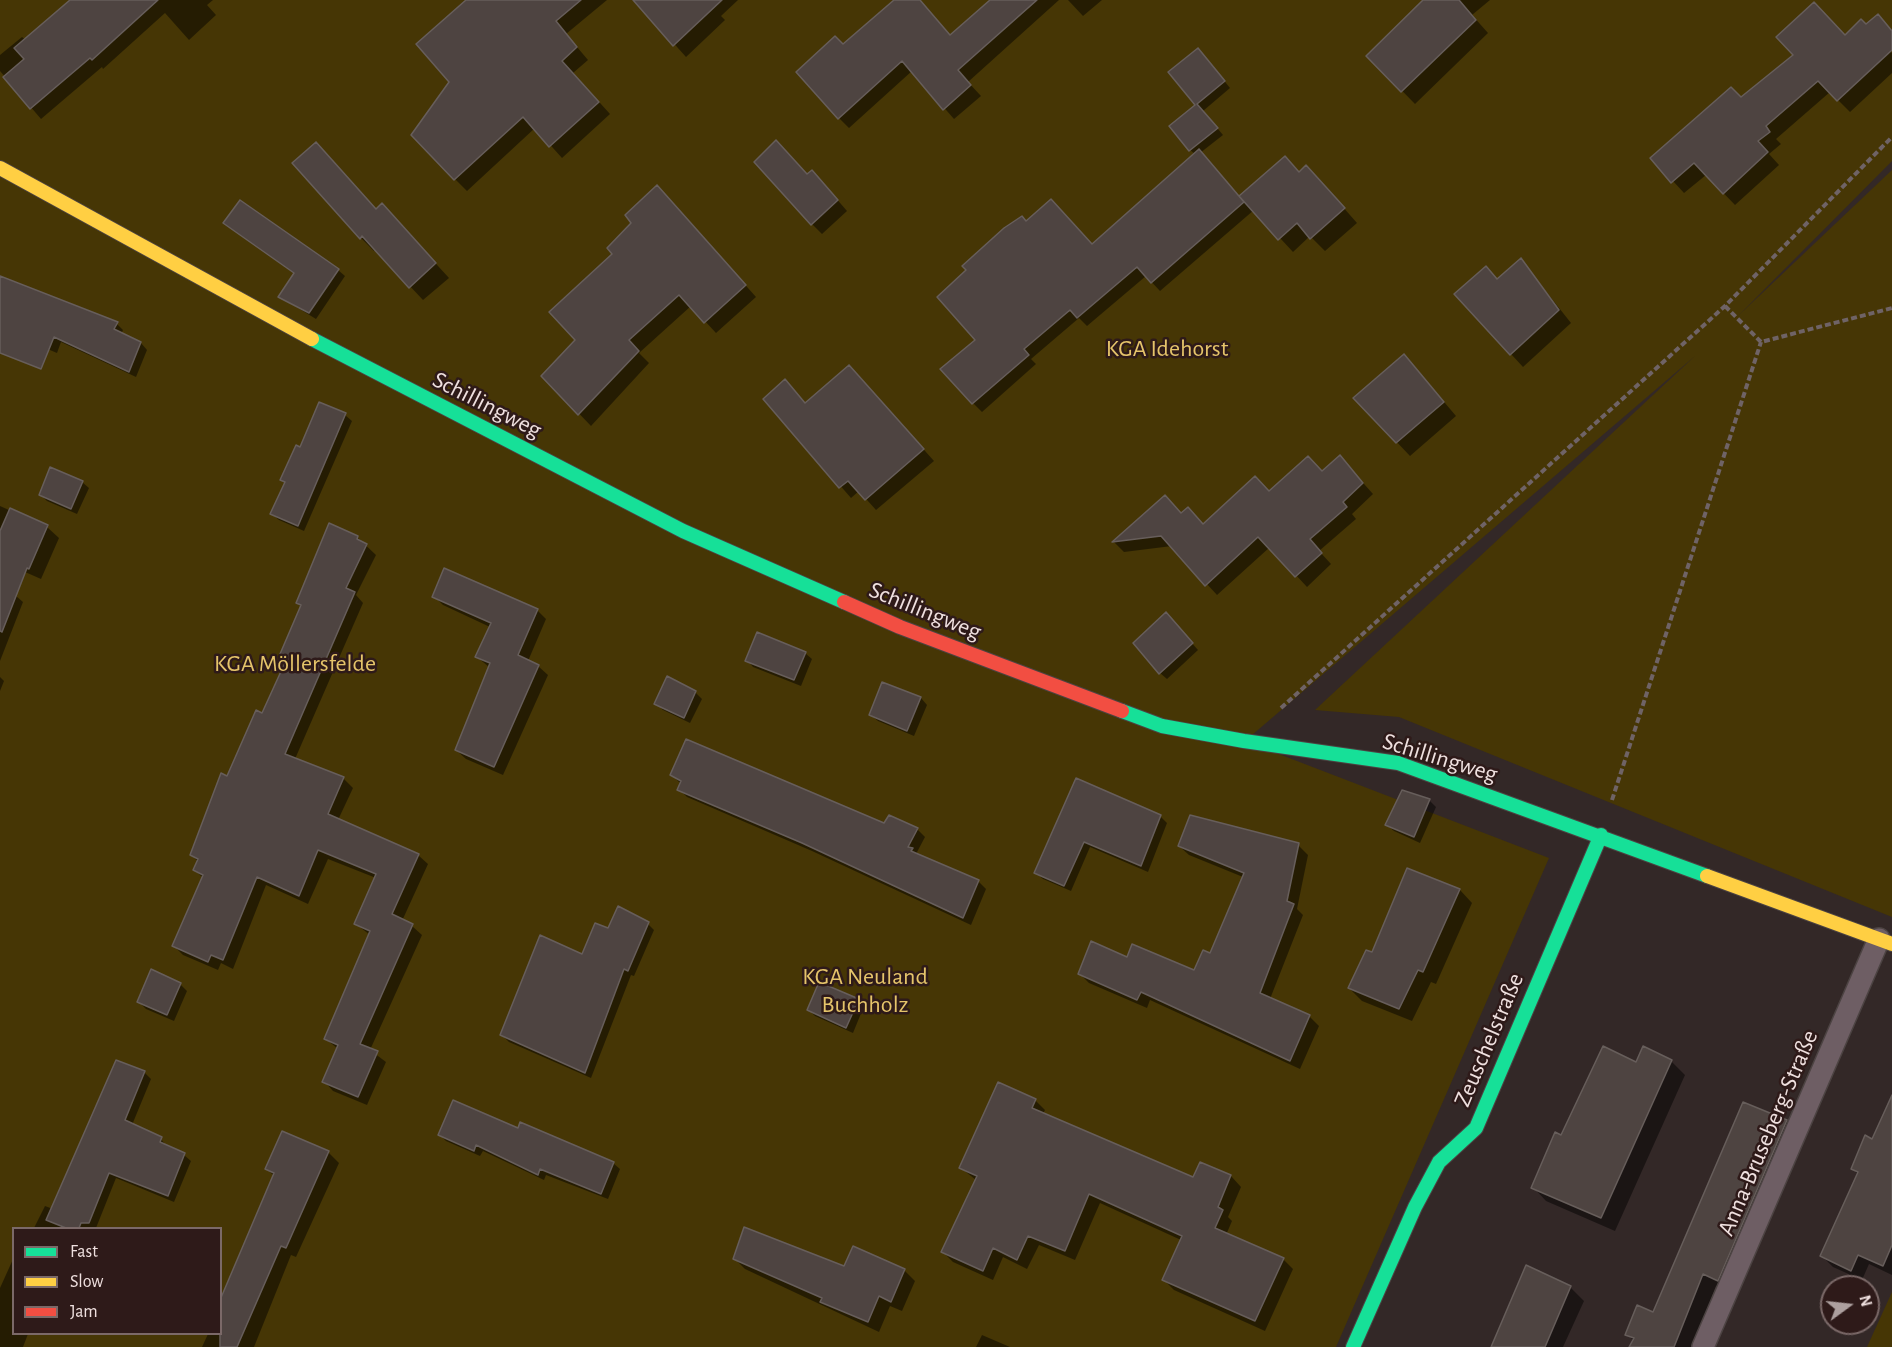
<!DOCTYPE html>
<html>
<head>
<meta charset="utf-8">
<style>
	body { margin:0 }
	#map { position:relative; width:1892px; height:1347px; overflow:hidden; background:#332827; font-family:"Alegreya Sans",sans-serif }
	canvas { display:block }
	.legend { position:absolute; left:12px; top:1227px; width:210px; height:108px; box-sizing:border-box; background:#2e1a19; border:2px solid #7b6968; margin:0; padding:8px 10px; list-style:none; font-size:18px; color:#efe0df }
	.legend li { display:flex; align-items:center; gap:12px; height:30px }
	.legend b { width:30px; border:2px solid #7b6968 }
	.north { position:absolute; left:1820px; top:1275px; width:60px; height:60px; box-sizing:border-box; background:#2e1a19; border:2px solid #7b6968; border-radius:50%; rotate:75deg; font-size:16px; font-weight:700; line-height:24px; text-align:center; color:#efe0df }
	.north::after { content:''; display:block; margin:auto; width:21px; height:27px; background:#ada09f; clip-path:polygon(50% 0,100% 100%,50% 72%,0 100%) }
</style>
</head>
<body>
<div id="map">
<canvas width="1892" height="1347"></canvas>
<ul class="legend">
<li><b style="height:8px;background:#16e098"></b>Fast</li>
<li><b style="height:8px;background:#ffcf43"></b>Slow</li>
<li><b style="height:8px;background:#f24e42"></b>Jam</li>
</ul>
<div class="north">N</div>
</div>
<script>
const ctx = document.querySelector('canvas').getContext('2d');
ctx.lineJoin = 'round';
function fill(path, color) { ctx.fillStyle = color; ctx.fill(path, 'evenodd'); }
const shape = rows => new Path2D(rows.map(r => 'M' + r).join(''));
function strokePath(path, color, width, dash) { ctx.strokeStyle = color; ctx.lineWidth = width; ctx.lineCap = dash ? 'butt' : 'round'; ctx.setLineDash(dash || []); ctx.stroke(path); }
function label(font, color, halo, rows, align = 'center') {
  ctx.font = font + ' "Alegreya Sans",sans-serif'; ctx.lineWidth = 5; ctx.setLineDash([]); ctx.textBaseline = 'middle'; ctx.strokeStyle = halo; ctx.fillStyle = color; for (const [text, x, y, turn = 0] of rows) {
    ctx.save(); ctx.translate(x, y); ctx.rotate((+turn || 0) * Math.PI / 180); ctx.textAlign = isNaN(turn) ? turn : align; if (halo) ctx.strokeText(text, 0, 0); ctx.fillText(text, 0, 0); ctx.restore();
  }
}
const green = shape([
	[0,0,1892,0,1892,161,1738,316,1892,170,1892,917,1399,717,1315,710,1695,356,1245,741,1549,858,1336,1347,0,1347],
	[14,1228,220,1228,220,1334,14,1334],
	[1892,1292,1892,1347,1867,1347]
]);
const shadow = shape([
	[72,0,213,0,207,5,216,15,189,40,165,13,103,69,102,67,41,119,0,71,0,55,22,37,26,40],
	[491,0,607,0,566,34,588,60,573,73,610,114,562,158,535,128,467,191,455,179,451,81],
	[635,0,738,0,721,16,725,20,686,57],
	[896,0,919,0,951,36,991,0,1059,0,968,82,981,96,954,119,912,71,849,128,839,118,843,46],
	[1068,0,1102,0,1083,16],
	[1425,0,1490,0,1472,15,1488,33,1415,104,1368,56],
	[1861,21,1892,53,1892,73,1850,112,1830,92,1776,139,1781,144,1769,154,1779,165,1735,205,1706,175,1684,193,1673,181,1741,99,1845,36],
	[1204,56,1230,88,1203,111,1223,135,1200,153,1240,198,1285,158,1300,174,1320,181,1357,223,1325,251,1310,236,1293,252,1254,210,1160,291,1146,276,1087,326,1079,318,1031,359,1036,364,982,412,973,403,977,340,1026,222,1092,246,1195,154,1190,150,1197,105,1171,72],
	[808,175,822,182,847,211,822,234,812,224],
	[668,198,756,297,716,333,691,306,639,353,649,363,591,426,543,376,577,340],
	[377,210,395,219,449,278,423,300,375,249,374,251,361,238],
	[225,223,338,270,345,276,316,319,280,297,295,274],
	[1521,260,1571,323,1523,367,1511,354,1486,268,1498,280],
	[0,277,117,324,123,330,121,334,141,343,147,350,136,377,61,342,57,353,0,329],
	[1417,370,1456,416,1410,456,1355,398],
	[860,378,934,461,876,510,859,491,851,498,765,399,785,381,806,404],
	[345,415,352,421,304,531,279,520,272,514,286,483,282,479],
	[1340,457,1373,494,1352,514,1356,519,1319,551,1331,564,1307,587,1270,547,1217,595,1172,546,1124,552,1114,542,1165,497,1181,515,1204,525,1270,493,1322,472],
	[82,482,89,488,77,514,47,501,40,494],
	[0,506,47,527,59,538,41,579,0,561],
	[357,537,376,555,356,595,363,603,295,759,343,778,353,788,338,820,418,855,428,864,402,921,412,926,422,935,370,1050,386,1062,367,1105,333,1091,324,1081,338,1049,326,1039,370,935,356,924,376,878,328,859,308,904,266,885,233,969,221,963,218,970,183,955,174,946,203,878,195,870,198,862,192,855,228,778,263,715,288,659,282,653,302,607,297,603],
	[0,589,16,596,23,602,0,661],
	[434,596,537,610,546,619,528,661,538,666,548,675,503,775,466,759,456,750,489,667,477,657,490,627,443,605],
	[1172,621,1198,650,1167,679,1160,673],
	[805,653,812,659,801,686,753,667,747,660],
	[0,677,4,681,0,691],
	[667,678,696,693,702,699,690,723,663,710,656,703],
	[883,684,921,698,927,705,914,736,878,721,871,715],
	[672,775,885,825,917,829,925,837,916,854,978,881,986,889,971,925,812,851,687,797,679,789,681,784],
	[1077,780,1160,816,1167,823,1148,872,1090,847,1071,891,1043,879,1036,873],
	[1403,792,1430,801,1436,807,1420,843,1394,831,1387,825],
	[1298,845,1308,855,1297,909,1303,915,1270,999,1309,1016,1319,1026,1300,1069,1150,1000,1147,1008,1089,983,1079,973,1127,959,1195,972,1210,955,1243,877,1189,855,1179,846],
	[1408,870,1460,890,1472,903,1436,984,1431,982,1412,1021,1362,1001,1349,988,1372,953],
	[648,924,654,930,634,976,631,975,591,1078,509,1042,502,1035,609,930],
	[180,984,187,991,174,1021,146,1009,139,1002],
	[858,1000,864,1006,853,1033,815,1016,809,1010],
	[1671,1061,1685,1075,1615,1231,1546,1201,1533,1187,1562,1137,1637,1064],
	[117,1062,144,1072,151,1079,132,1125,161,1139,167,1147,184,1155,191,1161,174,1202,116,1178,96,1228,34,1228,45,1206,53,1209],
	[1035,1100,1045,1110,1043,1114,1194,1179,1201,1164,1231,1176,1241,1187,1228,1217,1232,1221,1226,1235,1283,1259,1293,1269,1265,1331,1174,1290,1164,1280,1181,1240,1100,1203,1075,1260,1039,1245,1027,1269,1003,1257,993,1280,953,1262,943,1252,976,1180,961,1168],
	[1786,1122,1799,1135,1731,1293,1716,1286,1694,1343,1698,1347,1631,1347,1634,1341,1627,1334,1653,1314],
	[518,1130,613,1163,620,1169,608,1199,546,1175,544,1180,483,1151,480,1156,446,1141,440,1135],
	[1892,1149,1892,1275,1869,1264,1862,1280,1833,1267,1822,1256,1858,1175,1853,1169],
	[328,1152,339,1163,296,1257,291,1255,254,1347,202,1347,208,1334,220,1334,274,1176,267,1169],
	[14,1257,14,1334,28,1334,23,1347,0,1347,0,1288],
	[734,1258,845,1268,904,1270,915,1281,902,1311,890,1306,879,1332,745,1269],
	[1570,1287,1584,1301,1563,1347,1492,1347],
	[982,1335,1010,1347,976,1347]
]);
const building = shape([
	[70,0,158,0,92,60,90,58,30,109,3,77,24,59,14,48,70,0],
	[466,0,581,0,556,21,577,47,562,61,599,102,549,147,523,117,454,180,411,135,449,82,416,44,466,0],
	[633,0,722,0,673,46,633,0],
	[894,0,920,0,950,35,990,0,1037,0,958,70,971,85,943,110,902,61,838,119,796,72,835,36,843,44,894,0],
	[1423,0,1459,0,1476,20,1401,92,1366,56,1423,0],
	[1814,2,1845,35,1861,19,1866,24,1878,14,1892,31,1892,50,1837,101,1818,81,1766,126,1770,132,1758,141,1768,152,1723,194,1694,163,1671,183,1650,158,1731,87,1741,97,1793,55,1776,37,1814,2],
	[1198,48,1225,81,1197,104,1218,128,1189,151,1169,126,1195,105,1168,72,1198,48],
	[776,140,807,174,812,170,838,200,811,225,754,162,776,140],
	[316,142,376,209,382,203,436,263,409,288,362,236,360,239,292,163,316,142],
	[1199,149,1244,202,1151,283,1137,267,1077,318,1070,310,1024,349,1029,355,972,404,940,369,975,340,937,297,966,270,962,266,1004,228,1022,216,1026,221,1051,199,1092,244,1199,149],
	[1285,156,1299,172,1306,165,1345,208,1310,239,1297,223,1278,240,1239,196,1285,156],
	[657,185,746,285,704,323,679,295,629,340,639,351,578,415,541,376,575,340,549,312,612,254,607,248,631,223,625,215,657,185],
	[240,200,339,269,309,313,278,297,294,273,223,223,240,200],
	[1521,258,1559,310,1510,355,1454,294,1486,266,1497,279,1521,258],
	[0,276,118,322,114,329,141,342,129,372,54,337,41,369,0,353,0,276],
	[1404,354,1444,402,1396,443,1353,398,1404,354],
	[849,365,924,449,865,500,848,481,839,488,763,399,785,379,805,403,849,365],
	[319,402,346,413,298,526,270,514,285,482,280,480,296,445,300,447,319,402],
	[1340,455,1363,483,1343,502,1347,507,1310,539,1322,553,1295,577,1258,537,1205,586,1161,536,1112,542,1165,495,1181,513,1188,507,1203,524,1255,476,1269,491,1308,456,1322,471,1340,455],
	[50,467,83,481,71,509,39,495,50,467],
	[10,508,48,525,29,569,27,568,2,632,0,631,0,531,10,508],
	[329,523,358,536,357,539,367,544,346,588,355,592,285,754,344,777,328,814,419,854,392,914,413,924,360,1044,378,1051,358,1097,322,1082,338,1045,324,1039,370,931,354,924,376,874,318,850,299,896,257,877,223,960,211,955,208,962,172,946,203,875,193,870,198,859,190,855,221,773,227,776,256,710,262,713,288,656,280,654,301,605,296,603,329,523],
	[444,568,538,609,518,655,539,665,494,767,455,750,490,663,475,657,491,623,432,597,444,568],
	[1166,612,1193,643,1159,674,1133,643,1166,612],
	[757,632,806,652,794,680,745,661,757,632],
	[667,676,696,691,684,718,654,704,667,676],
	[882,682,921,697,907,731,869,715,882,682],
	[686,739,884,823,889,815,918,828,908,847,913,848,911,851,979,880,963,918,802,843,677,790,681,781,670,775,686,739],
	[1076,778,1161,815,1141,866,1084,842,1064,886,1034,873,1076,778],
	[1402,790,1430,799,1414,837,1385,825,1402,790],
	[1190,815,1299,843,1287,901,1294,904,1260,993,1310,1015,1290,1061,1141,992,1137,1000,1078,974,1091,941,1127,957,1132,944,1194,970,1203,950,1210,953,1244,873,1178,846,1190,815],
	[1407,868,1460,889,1423,972,1418,970,1399,1009,1348,988,1366,950,1372,952,1407,868],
	[618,906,649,922,628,971,624,969,585,1073,500,1035,540,935,582,954,595,923,608,928,618,906],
	[151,969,181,983,167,1015,137,1002,151,969],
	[819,982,859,999,846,1028,807,1010,819,982],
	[1603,1046,1636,1062,1643,1046,1672,1060,1601,1218,1531,1188,1555,1132,1561,1135,1603,1046],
	[116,1060,145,1071,125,1120,162,1137,160,1142,185,1153,168,1196,109,1173,89,1223,81,1223,79,1228,66,1228,46,1220,116,1060],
	[998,1082,1036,1099,1032,1108,1193,1177,1200,1162,1231,1175,1218,1207,1223,1210,1215,1228,1284,1258,1255,1321,1162,1280,1182,1236,1089,1194,1065,1251,1028,1236,1017,1260,993,1248,983,1271,941,1252,977,1176,959,1168,998,1082],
	[1892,1095,1892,1245,1883,1266,1858,1255,1851,1271,1820,1256,1858,1172,1851,1169,1865,1135,1872,1139,1892,1095],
	[453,1100,518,1128,520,1122,614,1162,601,1194,540,1169,538,1175,476,1145,474,1151,438,1135,453,1100],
	[1743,1102,1787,1120,1718,1281,1703,1274,1674,1347,1629,1347,1634,1338,1625,1335,1637,1305,1653,1312,1743,1102],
	[282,1131,329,1151,286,1248,281,1246,237,1347,220,1347,220,1300,274,1173,265,1169,282,1131],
	[744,1227,844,1266,853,1246,905,1269,891,1302,879,1296,868,1322,820,1302,822,1298,733,1259,744,1227],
	[1526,1265,1571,1286,1545,1347,1491,1347,1526,1265]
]);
const path = shape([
	[1725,306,1761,342,1892,308],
	[1281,708,1725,306,1892,137],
	[1612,800,1761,342]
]);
const lane = shape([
	[1703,1347,1879,939]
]);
const fast = shape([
	[312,339,683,531,844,602],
	[1122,711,1162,726,1244,741,1398,763,1707,876],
	[1353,1347,1415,1207,1439,1162,1476,1128,1601,835]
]);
const slow = shape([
	[0,168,312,339],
	[1707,876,1892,944]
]);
const jam = shape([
	[844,602,900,627,1122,711]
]);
const parkNames = [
	["KGA Idehorst",1167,349],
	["KGA Möllersfelde",295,664],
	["KGA Neuland",865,977],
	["Buchholz",865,1005]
];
const streetNames = [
	["Schillingweg",487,405,27],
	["Schillingweg",925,611,22],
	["Schillingweg",1440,758,17],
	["Zeuschelstraße",1489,1040,-67],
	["Anna-Bruseberg-Straße",1768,1133,-67]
];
fill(green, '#463605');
fill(shadow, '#0007');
fill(building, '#4e4441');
strokePath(building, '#675e5b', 1.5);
strokePath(lane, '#4c4342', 24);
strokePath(fast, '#4c4342', 16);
strokePath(slow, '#4c4342', 16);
strokePath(jam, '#4c4342', 16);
strokePath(path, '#6f6366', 4, [6, 3]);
strokePath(lane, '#6e5e64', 21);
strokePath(fast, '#16e098', 14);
strokePath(slow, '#ffcf43', 14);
strokePath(jam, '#f24e42', 14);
label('24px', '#e5c46a', '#2e1a19', parkNames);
label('24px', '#efe0df', '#2e1a19', streetNames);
</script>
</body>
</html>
